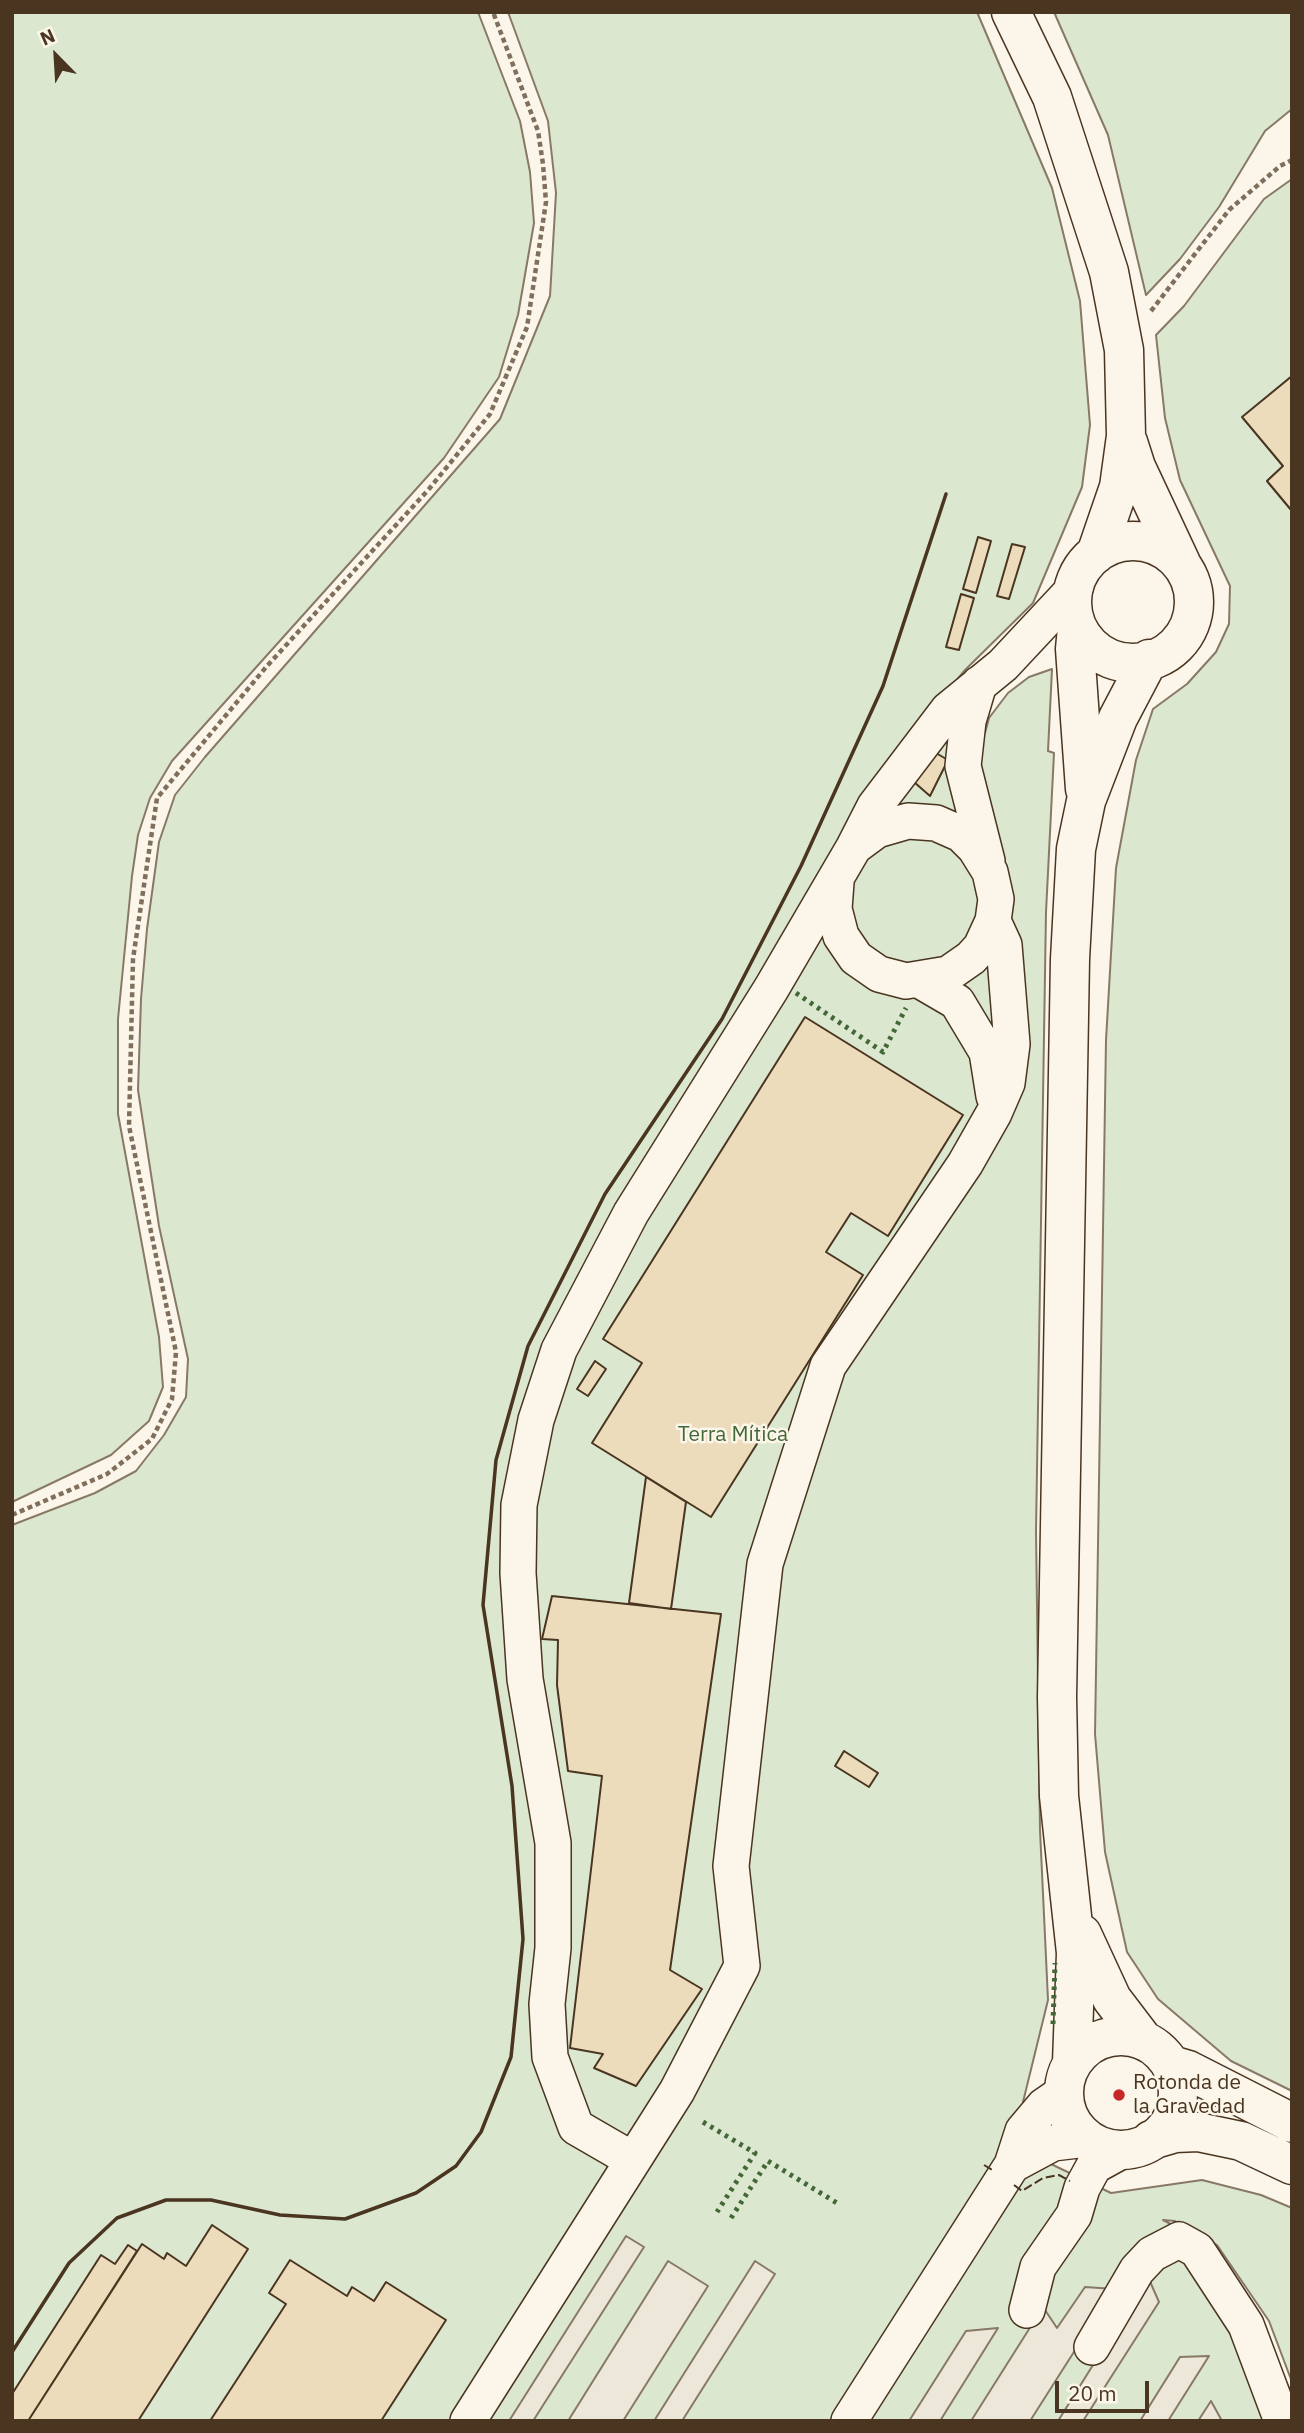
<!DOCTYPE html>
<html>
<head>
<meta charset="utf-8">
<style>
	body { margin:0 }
	#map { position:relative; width:1304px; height:2433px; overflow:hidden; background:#fbf6e9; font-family:"IBM Plex Sans",sans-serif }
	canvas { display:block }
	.frame { position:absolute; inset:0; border:14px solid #4a3520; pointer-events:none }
	.north { position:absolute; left:21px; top:21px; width:70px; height:70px; -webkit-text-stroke:5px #fbf6e9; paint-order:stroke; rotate:336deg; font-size:19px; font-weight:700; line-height:28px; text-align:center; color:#4a3520 }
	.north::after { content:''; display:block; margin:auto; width:24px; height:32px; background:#4a3520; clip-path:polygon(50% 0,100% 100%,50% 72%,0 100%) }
	.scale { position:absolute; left:1055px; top:2381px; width:94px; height:32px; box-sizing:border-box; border:4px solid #4a3520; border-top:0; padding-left:9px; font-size:21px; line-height:24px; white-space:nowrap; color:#4a3520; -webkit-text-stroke:5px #fbf6e9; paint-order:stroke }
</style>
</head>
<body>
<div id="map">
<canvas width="1304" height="2433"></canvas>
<div class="frame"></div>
<div class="north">N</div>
<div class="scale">20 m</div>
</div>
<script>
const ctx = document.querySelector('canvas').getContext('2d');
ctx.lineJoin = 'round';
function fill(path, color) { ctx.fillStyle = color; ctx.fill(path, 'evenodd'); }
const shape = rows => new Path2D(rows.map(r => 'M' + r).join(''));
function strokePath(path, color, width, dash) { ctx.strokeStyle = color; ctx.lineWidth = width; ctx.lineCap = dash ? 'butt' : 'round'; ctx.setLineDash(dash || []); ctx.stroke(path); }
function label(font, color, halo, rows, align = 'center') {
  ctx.font = font + ' "IBM Plex Sans",sans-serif'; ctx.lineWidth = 5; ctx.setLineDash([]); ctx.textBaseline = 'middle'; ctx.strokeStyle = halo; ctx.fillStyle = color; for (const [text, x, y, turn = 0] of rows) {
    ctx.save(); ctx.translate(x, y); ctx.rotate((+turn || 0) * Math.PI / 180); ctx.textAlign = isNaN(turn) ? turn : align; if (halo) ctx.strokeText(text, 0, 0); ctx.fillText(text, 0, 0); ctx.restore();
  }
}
const green = shape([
	[12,12,478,12,520,121,530,172,534,223,518,315,499,377,444,458,172,761,150,798,138,835,132,876,118,1019,118,1114,159,1337,163,1387,149,1421,111,1455,12,1502,12,12],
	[508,12,977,12,1052,188,1080,301,1090,425,1082,487,1033,603,965,670,927,716,985,733,989,718,1008,693,1029,677,1052,669,1048,751,1054,753,1046,912,1036,1531,1040,1830,1048,2000,1023,2102,1051,2164,1111,2193,1202,2180,1261,2195,1292,2208,1292,2382,1269,2321,1217,2245,1175,2221,1163,2220,1184,2231,1246,2298,1292,2394,1292,2421,12,2421,12,1525,95,1493,136,1471,164,1435,186,1397,188,1359,159,1226,138,1090,141,999,147,929,159,842,175,795,205,757,500,419,550,296,556,193,548,121,508,12],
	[1054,12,1292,12,1292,109,1265,131,1219,207,1180,259,1146,295,1108,135,1054,12],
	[1292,179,1292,376,1243,417,1283,466,1267,481,1292,511,1292,2091,1231,2061,1158,1999,1127,1952,1105,1852,1095,1734,1106,1040,1116,868,1136,760,1153,709,1187,684,1216,652,1229,624,1230,586,1180,480,1165,418,1156,335,1184,306,1264,199,1292,179]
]);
const parking = shape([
	[626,2236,644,2247,533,2421,509,2421,626,2236],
	[668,2261,708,2286,623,2421,568,2421,668,2261],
	[755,2261,775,2274,682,2421,654,2421,755,2261],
	[1148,2277,1159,2302,1083,2421,1058,2421,1148,2277],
	[1085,2287,1114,2289,1030,2421,971,2421,1043,2307,1057,2328,1085,2287],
	[998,2328,940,2421,909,2421,966,2331,998,2328],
	[1209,2356,1168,2421,1140,2421,1180,2357,1209,2356],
	[1211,2401,1222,2421,1198,2421,1211,2401]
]);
const building = shape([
	[1292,376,1292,511,1267,481,1283,466,1242,417,1292,376],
	[978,537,991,541,976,593,963,589,978,537],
	[1012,544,1025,547,1009,599,997,596,1012,544],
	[961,594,974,598,959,650,946,647,961,594],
	[929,749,948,760,930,796,914,782,929,749],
	[805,1017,963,1115,888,1236,851,1213,826,1252,863,1275,711,1517,592,1443,642,1363,603,1339,805,1017],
	[595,1361,606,1369,588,1396,577,1389,595,1361],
	[646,1477,686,1502,671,1609,629,1603,646,1477],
	[552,1596,721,1614,670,1970,702,1989,636,2086,594,2068,603,2054,570,2048,602,1776,568,1771,557,1685,558,1640,542,1639,552,1596],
	[844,1751,878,1773,869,1787,835,1766,844,1751],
	[212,2225,248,2249,138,2421,28,2421,142,2244,164,2259,167,2253,186,2266,212,2225],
	[128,2245,137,2251,28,2421,12,2421,12,2394,101,2255,115,2264,128,2245],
	[290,2260,347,2296,352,2287,374,2301,386,2282,446,2320,381,2421,210,2421,286,2304,269,2293,290,2260]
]);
const path = shape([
	[1151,311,1229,210,1280,166,1292,160],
	[12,1515,107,1474,152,1439,172,1399,176,1352,129,1126,133,959,157,798,267,666,429,489,490,414,527,327,546,202,543,164,538,131,493,12]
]);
const minor = shape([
	[979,684,968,721,963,766,987,861],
	[854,847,875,806,948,710,1003,665,1075,588],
	[921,981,957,1002,987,1052,994,1096],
	[633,2160,576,2127,550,2057,547,2004,553,1948,553,1843,525,1679,518,1573,519,1505,536,1420,559,1350,631,1213,771,989,854,847,877,830,908,821,936,823,961,834,975,848,990,872,996,899,993,921,981,947,971,958,948,974,906,981,879,974,856,958,841,936,834,909,836,882],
	[1012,2165,1053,2143,1087,2139],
	[1027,2310,1038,2267,1074,2215,1082,2188,1094,2166,1123,2150],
	[1092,2347,1137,2270,1152,2254,1179,2240,1197,2250,1246,2325,1282,2421],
	[468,2421,677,2091,742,1966,731,1866,765,1564,828,1366,965,1164,994,1113,1007,1083,1012,1044,1004,945,993,921],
	[849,2421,1012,2165,1023,2131,1044,2106,1063,2093]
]);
const major = shape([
	[1011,12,1052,97,1109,272,1124,350,1126,436,1119,487,1096,554],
	[1128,442,1136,467,1181,563],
	'1072 602a61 61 0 1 1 122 0a61 61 0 1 1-122 0Z',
	[1077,628,1075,649,1085,789],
	[1082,1934,1112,1999,1144,2041],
	'1064 2093a57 57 0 1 1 114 0a57 57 0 1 1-114 0Z',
	[1072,2063,1076,1953,1059,1796,1057,1697,1070,959,1076,849,1086,801,1118,718,1149,659],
	[1171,2065,1188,2070,1292,2123],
	[1151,2140,1175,2133,1198,2132,1241,2141,1292,2165]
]);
const hedge = shape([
	[796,993,883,1052,906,1008],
	[1053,2024,1055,1963],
	[703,2122,755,2153,717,2212],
	[731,2218,768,2161,837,2203]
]);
const fence = shape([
	[984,2165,994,2171],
	[1014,2185,1022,2191,1043,2178,1059,2175,1070,2181]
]);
const wall = shape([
	[12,2352,69,2263,117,2218,166,2200,211,2200,280,2215,345,2219,416,2193,456,2166,481,2132,511,2057,523,1939,512,1786,483,1605,496,1460,528,1346,605,1194,722,1019,801,866,883,686,946,494]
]);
const markers = [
	[1119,2095,7,"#c62828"]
];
const parkNames = [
	["Terra Mítica",733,1435]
];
const poiNames = [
	["Rotonda de",1133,2083],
	["la Gravedad",1133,2107]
];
fill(green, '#dce7d0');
strokePath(green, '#887966', 2);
fill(parking, '#ede7d9');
strokePath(parking, '#887966', 2);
fill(building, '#ecdcbc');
strokePath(building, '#4a3520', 2);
strokePath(minor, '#4a3520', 38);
strokePath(major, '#4a3520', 41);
strokePath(path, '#7f6f5c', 4.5, [5, 3.5]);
strokePath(minor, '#fbf6e9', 35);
strokePath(major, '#fbf6e9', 38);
strokePath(hedge, '#436837', 5, [3.5, 5]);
strokePath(fence, '#4a3520', 2, [9, 3.5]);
strokePath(wall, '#4a3520', 3.5);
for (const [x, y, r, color] of markers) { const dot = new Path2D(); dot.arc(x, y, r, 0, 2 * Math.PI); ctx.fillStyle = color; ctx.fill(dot); strokePath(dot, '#fbf6e9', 2.5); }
label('21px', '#436837', '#fbf6e9', parkNames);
label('21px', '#4a3520', '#fbf6e9', poiNames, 'left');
</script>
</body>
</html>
